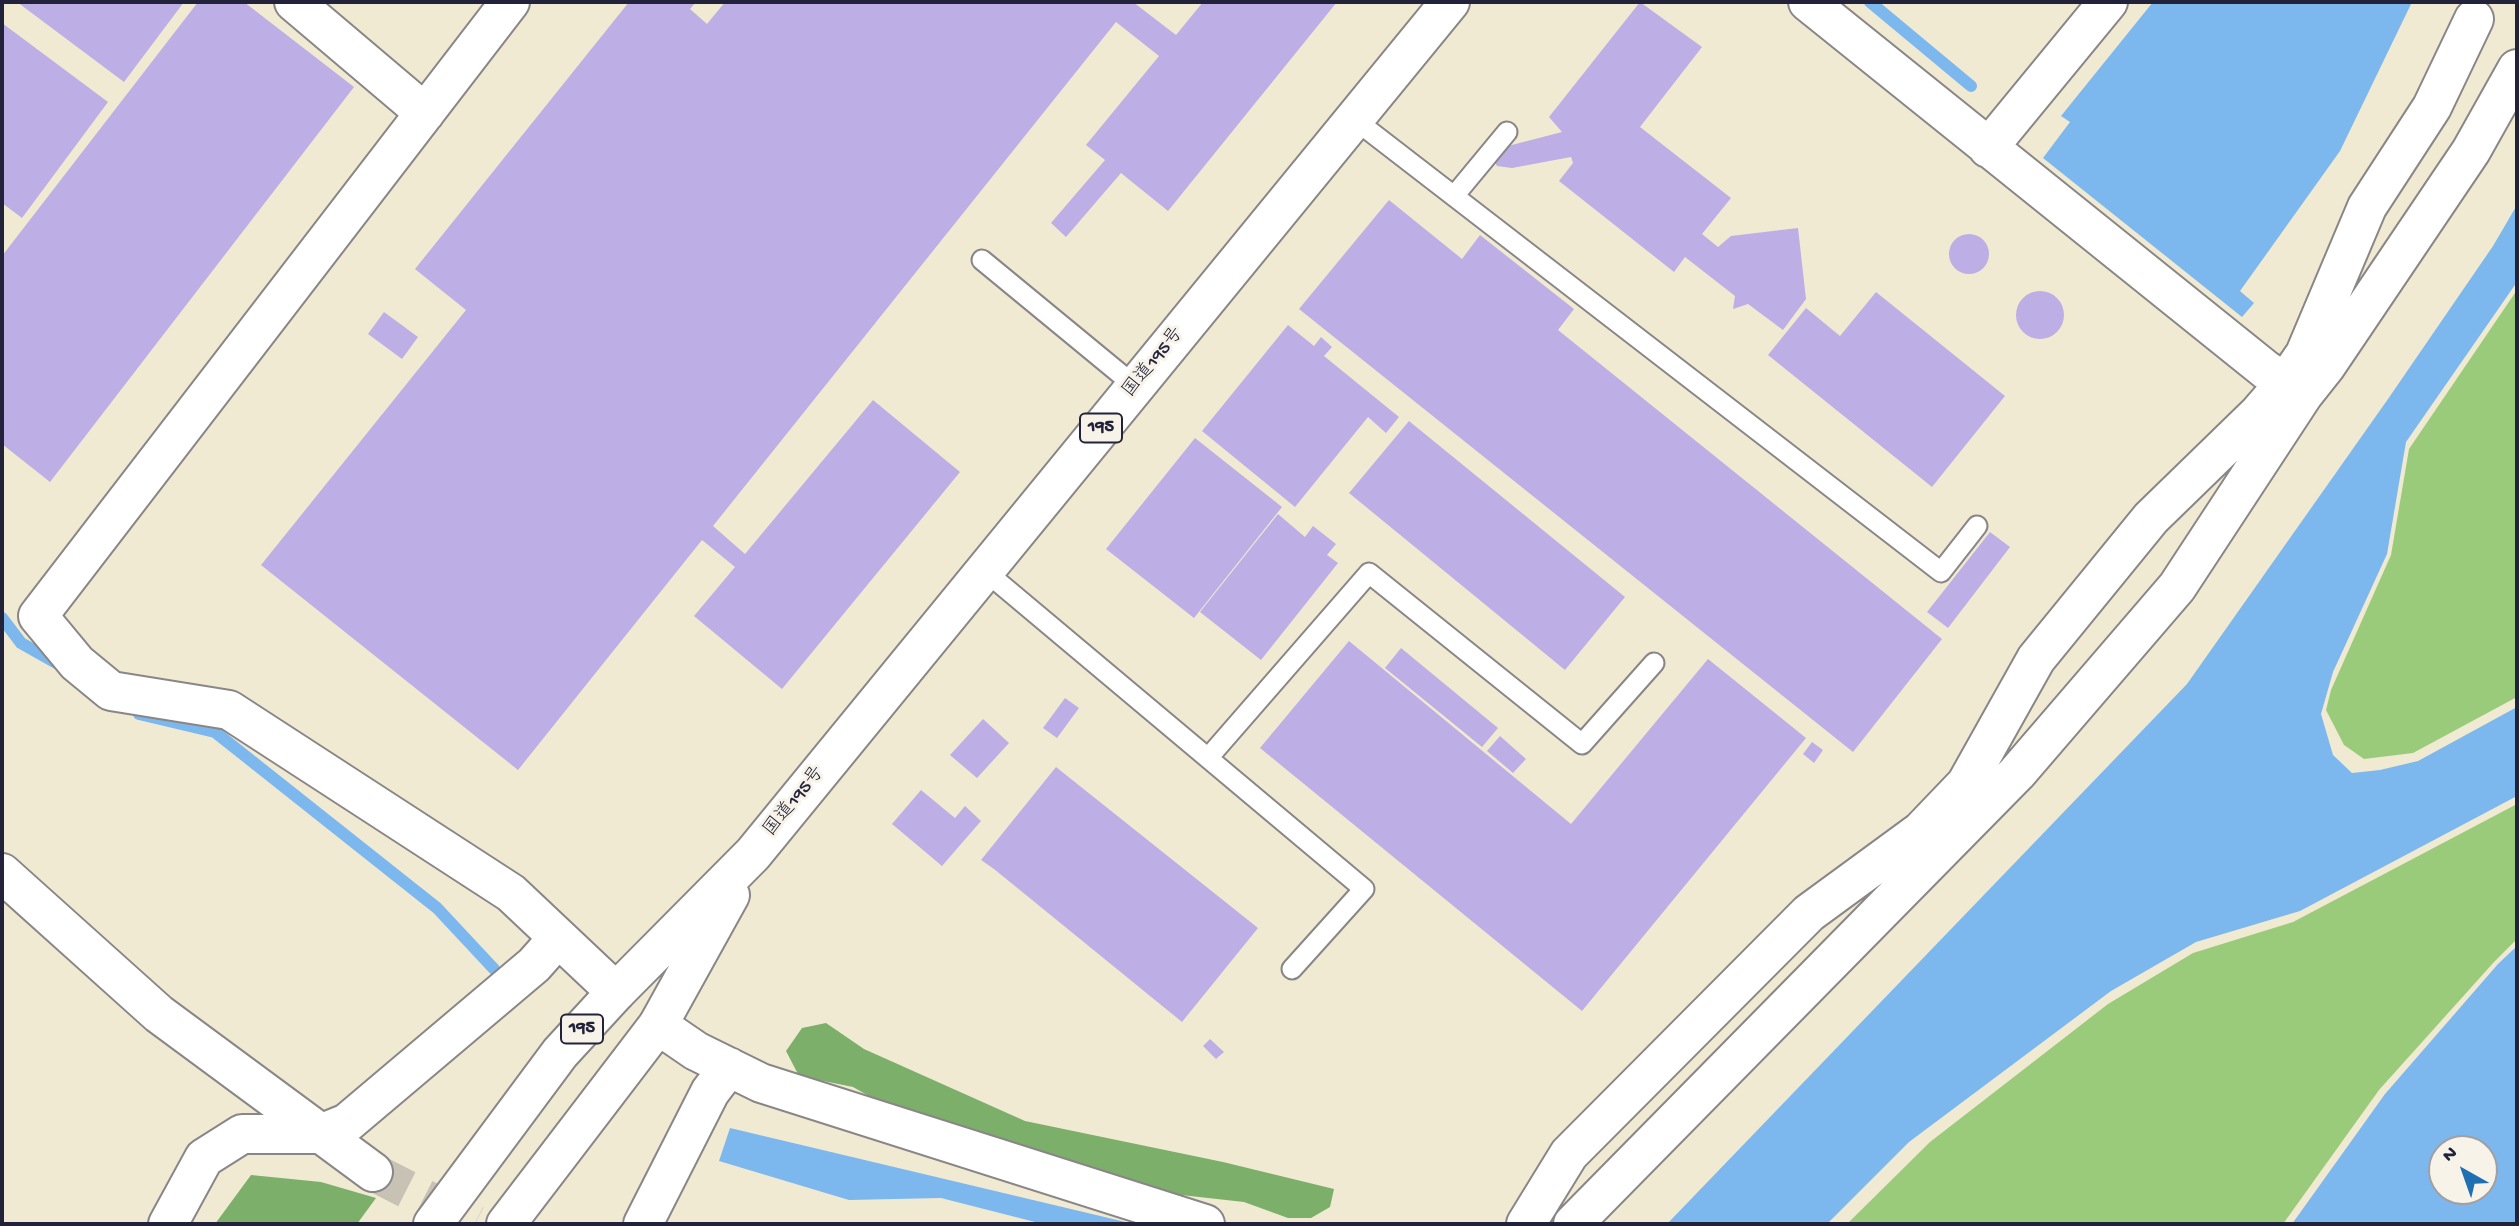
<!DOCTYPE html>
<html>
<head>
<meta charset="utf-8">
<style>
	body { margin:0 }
	#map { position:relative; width:2519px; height:1226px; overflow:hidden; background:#f1ead3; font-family:"Gochi Hand",sans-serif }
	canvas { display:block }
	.frame { position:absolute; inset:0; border:4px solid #22223b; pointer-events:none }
	.north { position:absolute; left:2428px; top:1135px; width:70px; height:70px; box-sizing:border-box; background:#f7f3e8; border:2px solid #a29fa3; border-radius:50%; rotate:320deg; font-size:19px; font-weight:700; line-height:28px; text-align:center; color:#22223b }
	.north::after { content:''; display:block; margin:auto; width:24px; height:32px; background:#1f6fb2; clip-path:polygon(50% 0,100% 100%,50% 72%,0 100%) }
</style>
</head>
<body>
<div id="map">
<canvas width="2519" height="1226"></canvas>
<div class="frame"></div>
<div class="north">N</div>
</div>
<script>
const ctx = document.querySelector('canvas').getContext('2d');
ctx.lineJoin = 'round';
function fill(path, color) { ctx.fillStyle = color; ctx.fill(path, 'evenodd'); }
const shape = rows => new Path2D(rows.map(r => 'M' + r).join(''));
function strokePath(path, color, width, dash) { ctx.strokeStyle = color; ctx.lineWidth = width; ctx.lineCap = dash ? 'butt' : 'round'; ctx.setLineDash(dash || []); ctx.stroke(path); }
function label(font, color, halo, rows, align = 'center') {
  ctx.font = font + ' "Gochi Hand","Klee One",sans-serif'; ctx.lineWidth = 6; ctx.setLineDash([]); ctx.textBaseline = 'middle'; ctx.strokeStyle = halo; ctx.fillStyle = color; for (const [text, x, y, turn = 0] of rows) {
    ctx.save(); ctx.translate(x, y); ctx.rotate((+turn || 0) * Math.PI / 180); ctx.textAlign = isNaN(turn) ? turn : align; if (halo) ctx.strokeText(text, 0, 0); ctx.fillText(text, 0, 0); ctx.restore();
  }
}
const green = shape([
	[2517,290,2517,697,2413,753,2364,759,2344,745,2326,710,2331,690,2391,555,2409,449],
	[2517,804,2517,939,2494,962,2379,1090,2283,1224,1847,1224,1930,1142,2108,1004,2193,953,2293,922]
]);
const forest = shape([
	[826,1023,864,1049,1025,1121,1223,1162,1334,1189,1330,1207,1311,1218,1288,1218,1244,1202,1172,1194,897,1112,853,1087,799,1076,786,1051,802,1028],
	[251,1175,321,1182,376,1198,357,1224,215,1224]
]);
const water = shape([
	[2153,2,2412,2,2340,151,2240,291,2254,303,2242,317,2043,158,2070,122,2061,116],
	[2517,205,2517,282,2406,442,2387,554,2333,672,2321,714,2333,755,2352,773,2380,770,2418,761,2517,707,2517,796,2300,911,2196,942,2111,991,1909,1142,1827,1224,1667,1224,2187,684,2388,399,2493,246],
	[2517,946,2517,1224,2292,1224,2385,1094,2498,964],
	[2442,1149,2484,1149,2484,1191,2442,1191],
	[730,1128,1134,1224,1043,1224,941,1198,849,1200,719,1161]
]);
const stream = shape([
	[1870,2,1971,86],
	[2,618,21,643,60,665],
	[139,714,215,732,437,908,494,969]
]);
const building = shape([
	[17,2,184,2,124,82],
	[198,2,244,2,354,87,50,482,2,444,2,256],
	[629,2,696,2,690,9,707,24,725,2,1133,2,1176,35,1203,2,1337,2,1168,211,1121,173,1066,237,1051,223,1105,160,1086,145,1159,56,1116,22,713,526,745,554,873,400,960,472,782,689,694,616,735,567,702,540,518,770,261,565,466,310,415,269],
	[1640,2,1702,47,1640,127,1731,198,1702,234,1718,247,1731,236,1798,228,1806,299,1783,330,1748,304,1733,309,1735,296,1685,257,1674,272,1559,181,1573,163,1571,157,1512,168,1497,166,1495,162,1494,157,1504,147,1562,132,1549,117],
	[2,23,108,102,22,218,2,203],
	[1389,200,1462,259,1480,235,1574,309,1558,330,1942,639,1853,752,1299,309],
	'1949 254a20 20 0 1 1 40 0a20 20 0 1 1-40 0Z',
	'2016 315a24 24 0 1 1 48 0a24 24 0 1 1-48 0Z',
	[1876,292,2005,396,1932,487,1768,355,1806,308,1840,336],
	[384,312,418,337,402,359,368,334],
	[1288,325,1314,346,1321,337,1332,347,1324,356,1399,417,1386,433,1368,417,1295,507,1202,431],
	[1409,421,1625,597,1565,670,1349,493],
	[1195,438,1282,507,1194,618,1106,549],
	[1278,514,1305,537,1313,526,1336,544,1327,555,1338,563,1261,660,1200,612],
	[1990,532,2010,547,1948,628,1927,612],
	[1349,641,1571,824,1708,659,1806,738,1582,1011,1260,748],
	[1401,648,1498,728,1482,747,1385,668],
	[1065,698,1079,708,1057,738,1043,728],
	[983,719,1009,743,977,778,950,755],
	[1500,736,1526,759,1513,773,1487,751],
	[1812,742,1823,750,1814,763,1803,754],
	[1056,767,1258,928,1182,1022,994,869,981,860],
	[921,790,955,818,965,806,981,821,942,866,892,824],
	[1210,1039,1224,1052,1216,1059,1203,1046]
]);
const streetTunnel = shape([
	[373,1172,475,1224]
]);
const lane = shape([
	[1354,119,1941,572,1977,526],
	[1454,196,1507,132],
	[982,260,1135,386],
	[985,571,1364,889,1292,969],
	[1208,758,1369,573,1582,744,1654,663]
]);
const street = shape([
	[294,2,425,113],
	[510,2,38,616,77,663,111,691,229,710,511,893,616,992],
	[1808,2,2266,370,2303,395],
	[1988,148,2108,2],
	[2,873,159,1014,373,1172],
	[658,1025,696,1051,761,1083,1205,1224],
	[168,1224,204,1158,242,1134,320,1134,347,1123,534,965,558,938],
	[643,1224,710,1092,729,1067],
	[1526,1224,1569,1154,1809,913,1921,831,1966,784,2036,659,2151,518,2259,413,2285,383,2305,354,2367,207,2432,107,2474,19],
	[1573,1224,2017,773,2177,587,2303,395,2326,366,2471,151,2517,69]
]);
const highway = shape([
	[433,1224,560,1053,616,992,753,854,1450,2],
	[506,1224,658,1025,730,895]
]);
const shields = [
	[1101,428,42],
	[582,1029,42]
];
const shieldNames = [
	["195",1101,428],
	["195",582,1029]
];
const streetNames = [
	["国道195号",1154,363,-51],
	["国道195号",795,802,-51]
];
fill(green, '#9acb7a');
fill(forest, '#7baf6a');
fill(water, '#7cb7ee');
strokePath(stream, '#7cb7ee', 12);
fill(building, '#bdaee5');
strokePath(streetTunnel, '#c8c2b5', 38, [38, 19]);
strokePath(lane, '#8a8687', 23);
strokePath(street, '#8a8687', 42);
strokePath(highway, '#8a8687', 42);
strokePath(lane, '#fff', 19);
strokePath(street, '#fff', 38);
strokePath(highway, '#fff', 38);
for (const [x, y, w] of shields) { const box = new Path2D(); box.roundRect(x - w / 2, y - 14.5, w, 29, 5); ctx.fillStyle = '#f7f3e8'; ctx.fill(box); strokePath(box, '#22223b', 2); }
label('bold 18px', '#22223b', null, shieldNames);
label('19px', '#22223b', '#f7f3e8', streetNames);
</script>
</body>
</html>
